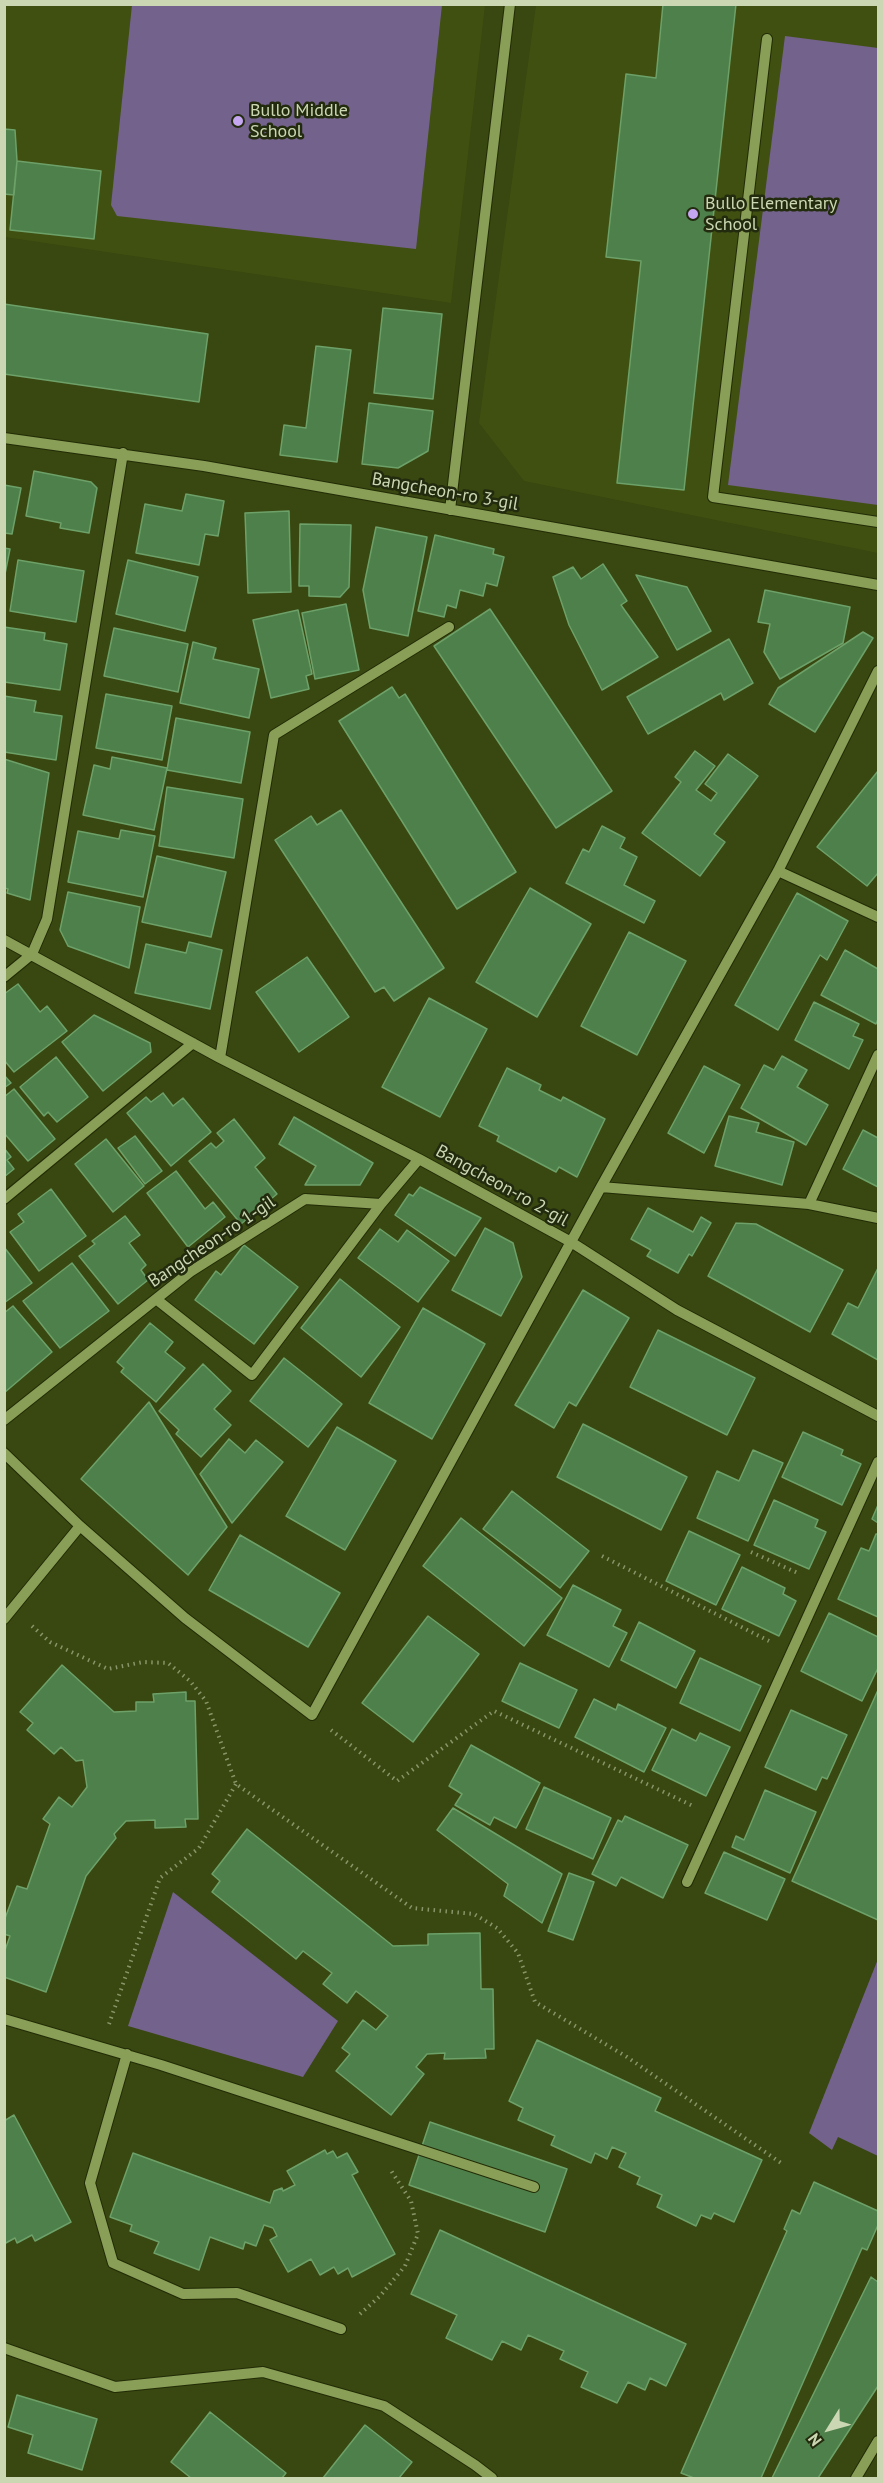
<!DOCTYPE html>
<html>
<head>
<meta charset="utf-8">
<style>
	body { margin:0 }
	#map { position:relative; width:883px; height:2483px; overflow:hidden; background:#394710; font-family:"PT Sans",sans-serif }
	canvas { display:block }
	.frame { position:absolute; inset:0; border:6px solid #cbd7b3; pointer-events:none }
	.north { position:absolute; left:799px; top:2399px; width:60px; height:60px; -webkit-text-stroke:4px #232b0e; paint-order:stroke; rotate:233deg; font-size:16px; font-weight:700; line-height:24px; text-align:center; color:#cbd7b3 }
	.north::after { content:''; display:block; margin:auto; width:21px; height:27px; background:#cbd7b3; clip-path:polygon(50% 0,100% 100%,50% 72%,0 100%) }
</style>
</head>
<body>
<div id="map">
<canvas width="883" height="2483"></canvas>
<div class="frame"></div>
<div class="north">N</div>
</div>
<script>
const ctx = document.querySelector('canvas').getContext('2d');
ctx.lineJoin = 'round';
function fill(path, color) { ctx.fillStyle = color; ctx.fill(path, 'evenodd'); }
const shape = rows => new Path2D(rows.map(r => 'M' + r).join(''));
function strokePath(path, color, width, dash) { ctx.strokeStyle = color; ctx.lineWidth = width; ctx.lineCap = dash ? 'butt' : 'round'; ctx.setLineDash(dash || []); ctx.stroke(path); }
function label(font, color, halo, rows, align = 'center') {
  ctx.font = font + ' "PT Sans",sans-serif'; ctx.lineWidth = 5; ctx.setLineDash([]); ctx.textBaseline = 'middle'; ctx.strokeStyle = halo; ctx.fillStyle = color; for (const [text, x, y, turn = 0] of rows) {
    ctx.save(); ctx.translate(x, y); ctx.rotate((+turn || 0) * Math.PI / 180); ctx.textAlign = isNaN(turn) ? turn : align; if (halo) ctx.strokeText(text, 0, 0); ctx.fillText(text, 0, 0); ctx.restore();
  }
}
const built = shape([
	[5,5,485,5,451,303,5,237],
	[536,5,878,5,878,553,524,481,479,423]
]);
const green = shape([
	[132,5,442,5,416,249,117,216,111,205],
	[785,36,878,48,878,505,728,485],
	[173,1892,338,2021,303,2077,128,2026],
	[878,1959,878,2156,838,2137,832,2150,809,2133]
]);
const building = shape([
	[663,4,736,4,684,490,617,483,641,261,606,257,626,74,656,78,663,4],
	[4,129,15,130,17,161,14,195,4,194,4,129],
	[17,161,101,171,94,239,10,230,17,161],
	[4,304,208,334,199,402,4,374,4,304],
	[383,308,442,314,433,399,374,393,383,308],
	[316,346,351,350,337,462,280,455,284,425,306,428,316,346],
	[369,403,433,411,428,451,398,468,362,464,369,403],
	[34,471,91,482,97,488,89,533,60,528,61,523,26,516,34,471],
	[4,485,21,488,12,534,4,533,4,485],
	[186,494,224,501,218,536,205,534,199,565,136,553,145,504,182,511,186,494],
	[289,511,291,592,248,593,245,513,289,511],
	[300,524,351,525,349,587,340,597,309,596,309,586,299,586,300,524],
	[376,527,427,537,408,636,370,628,363,590,376,527],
	[435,535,494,549,493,554,504,557,497,586,486,583,483,596,460,590,456,608,447,605,444,617,418,611,435,535],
	[4,548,10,549,4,579,4,548],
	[18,560,84,571,76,622,10,611,18,560],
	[128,560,198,577,185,631,116,614,128,560],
	[603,564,627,601,621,605,658,657,602,690,569,625,553,577,573,567,581,579,603,564],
	[636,575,687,587,711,631,677,650,636,575],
	[765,590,850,607,843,643,780,679,764,652,770,624,758,622,765,590],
	[346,604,359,670,315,679,302,613,346,604],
	[490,609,612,791,556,828,434,646,490,609],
	[298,610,312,674,306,676,309,689,271,698,253,620,298,610],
	[4,627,45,633,44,640,67,644,60,690,4,682,4,627],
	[114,628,188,644,178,692,104,676,114,628],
	[863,632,873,638,815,732,769,704,778,688,863,632],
	[729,639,753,683,724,700,721,693,648,734,627,697,729,639],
	[193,642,216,648,213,659,259,669,249,718,180,703,193,642],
	[392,687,399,698,405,694,516,872,457,909,339,721,392,687],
	[106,694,172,706,162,760,96,748,106,694],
	[4,696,36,701,34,712,62,716,56,760,4,752,4,696],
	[176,718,250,732,241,783,167,770,176,718],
	[695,751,715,766,696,790,711,801,717,793,705,784,728,754,758,776,714,834,725,842,700,876,642,833,681,782,675,777,695,751],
	[112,757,167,768,154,830,83,815,94,765,110,769,112,757],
	[4,759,49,773,30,900,7,893,8,889,4,888,4,759],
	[878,771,878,873,867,886,817,847,878,771],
	[167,787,243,799,234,858,159,846,167,787],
	[341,810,444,968,394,1001,384,987,375,992,275,840,311,816,317,825,341,810],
	[602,826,625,838,620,848,637,857,624,885,655,901,644,923,566,883,583,849,589,852,602,826],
	[121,830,155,836,143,897,68,882,78,831,119,839,121,830],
	[157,856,226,872,211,937,142,922,157,856],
	[530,888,591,924,537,1017,476,982,530,888],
	[68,892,140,907,129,968,68,946,60,930,68,892],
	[797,893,848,921,827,960,820,955,778,1030,735,1005,797,893],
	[629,932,686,961,637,1055,581,1026,629,932],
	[189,942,222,950,210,1009,135,993,146,944,186,953,189,942],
	[845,950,878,969,878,1019,876,1024,821,995,845,950],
	[307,957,349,1017,299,1052,256,992,307,957],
	[18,984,40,1012,47,1006,67,1031,14,1072,4,1060,4,994,18,984],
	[429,998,487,1029,440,1117,382,1087,429,998],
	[814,1002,859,1024,853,1036,863,1040,849,1069,795,1040,814,1002],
	[94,1015,150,1043,151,1052,103,1091,62,1042,94,1015],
	[782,1056,807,1070,797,1087,828,1105,806,1145,741,1108,764,1065,774,1070,782,1056],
	[56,1057,88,1097,57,1122,48,1112,44,1116,20,1087,56,1057],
	[704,1066,740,1085,704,1153,668,1133,704,1066],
	[507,1068,541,1085,539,1090,561,1101,563,1097,605,1119,577,1177,559,1167,556,1172,497,1141,499,1136,479,1126,507,1068],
	[4,1075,11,1083,4,1088,4,1075],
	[14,1089,55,1139,28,1161,4,1133,4,1097,14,1089],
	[163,1093,173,1106,183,1098,211,1132,171,1166,127,1113,146,1097,151,1102,163,1093],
	[729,1116,759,1123,756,1132,794,1142,782,1185,715,1166,729,1116],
	[294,1117,373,1163,360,1185,305,1185,316,1166,279,1144,294,1117],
	[234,1119,265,1158,255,1167,277,1194,241,1224,189,1161,211,1143,216,1148,224,1141,217,1133,234,1119],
	[863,1130,878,1138,878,1187,843,1169,863,1130],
	[135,1136,162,1171,145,1184,118,1148,135,1136],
	[106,1139,144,1186,113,1212,75,1164,106,1139],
	[4,1148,11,1157,7,1160,14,1169,4,1177,4,1148],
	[176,1171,205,1209,213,1202,225,1217,188,1247,147,1193,176,1171],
	[420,1187,481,1218,455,1256,395,1215,409,1194,413,1196,420,1187],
	[51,1189,86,1236,39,1271,10,1232,24,1222,18,1214,51,1189],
	[648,1208,693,1232,701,1217,711,1223,692,1256,689,1254,678,1273,647,1256,651,1250,631,1239,648,1208],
	[125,1216,140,1235,129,1243,146,1265,141,1270,148,1280,118,1304,79,1256,95,1244,92,1241,125,1216],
	[736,1223,756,1224,843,1270,810,1332,708,1276,736,1223],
	[485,1228,513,1243,522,1277,501,1316,452,1290,485,1228],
	[380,1229,398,1242,407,1230,449,1261,418,1302,358,1258,380,1229],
	[244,1245,298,1287,254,1344,195,1300,216,1271,221,1275,244,1245],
	[4,1247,32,1283,4,1303,4,1247],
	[72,1263,109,1311,60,1348,23,1301,72,1263],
	[878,1268,878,1360,832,1334,848,1303,858,1308,878,1268],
	[340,1279,400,1327,361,1377,301,1328,340,1279],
	[583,1290,629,1318,576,1406,569,1402,554,1428,515,1405,583,1290],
	[13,1306,52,1352,4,1393,4,1313,13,1306],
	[423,1308,485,1344,432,1439,369,1403,423,1308],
	[150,1323,173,1342,165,1352,185,1368,156,1402,121,1372,124,1368,117,1362,150,1323],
	[658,1330,755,1378,727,1435,630,1387,658,1330],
	[284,1358,342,1404,308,1447,250,1401,284,1358],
	[203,1364,231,1391,214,1409,231,1425,201,1457,176,1434,179,1430,159,1411,203,1364],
	[149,1402,227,1527,188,1575,81,1479,149,1402],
	[583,1424,687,1477,661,1530,557,1477,583,1424],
	[337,1427,396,1461,345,1550,286,1516,337,1427],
	[803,1432,843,1450,841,1455,861,1464,842,1505,782,1477,803,1432],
	[229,1439,245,1453,256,1440,283,1462,232,1523,200,1474,229,1439],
	[753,1450,783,1463,748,1541,697,1518,717,1471,739,1481,753,1450],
	[512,1491,589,1551,560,1588,483,1529,512,1491],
	[774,1500,818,1520,815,1527,826,1532,809,1569,754,1545,774,1500],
	[878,1505,878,1523,872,1519,878,1505],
	[461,1518,562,1598,524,1646,423,1566,461,1518],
	[689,1531,740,1555,716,1605,666,1581,689,1531],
	[876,1534,878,1534,878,1617,838,1599,861,1548,869,1551,876,1534],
	[240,1535,340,1593,308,1647,209,1590,240,1535],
	[742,1567,785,1588,783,1594,796,1601,779,1636,722,1609,742,1567],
	[573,1585,621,1610,613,1626,627,1633,609,1667,547,1635,573,1585],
	[829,1613,878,1637,878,1668,862,1701,801,1671,829,1613],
	[428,1616,479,1654,413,1742,362,1703,428,1616],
	[639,1622,695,1651,676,1688,621,1660,639,1622],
	[700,1658,761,1686,740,1731,680,1703,700,1658],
	[520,1663,577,1690,559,1728,502,1701,520,1663],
	[62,1665,114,1712,136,1711,136,1702,154,1702,153,1694,186,1692,186,1701,195,1701,198,1819,185,1819,186,1827,155,1828,155,1820,126,1821,114,1834,116,1838,86,1876,46,1992,4,1977,4,1953,10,1936,4,1934,4,1921,17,1886,27,1889,50,1824,43,1819,59,1797,72,1807,87,1787,83,1760,76,1761,61,1747,54,1754,27,1730,33,1723,20,1712,62,1665],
	[878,1690,878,1920,792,1881,878,1690],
	[594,1699,616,1710,618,1704,666,1728,644,1772,575,1737,594,1699],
	[791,1710,847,1735,827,1779,822,1777,816,1790,765,1767,791,1710],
	[672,1729,696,1741,700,1733,730,1747,706,1796,652,1770,672,1729],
	[471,1745,540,1783,516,1828,494,1817,490,1825,455,1805,462,1794,449,1786,471,1745],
	[544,1787,611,1818,593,1859,526,1829,544,1787],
	[765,1790,816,1812,790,1873,732,1847,736,1836,744,1840,765,1790],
	[453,1808,562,1874,542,1923,504,1896,508,1884,437,1830,453,1808],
	[625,1816,688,1845,663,1898,621,1877,616,1886,592,1874,618,1820,622,1822,625,1816],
	[247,1829,393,1946,428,1945,428,1934,480,1933,481,1989,493,1989,494,2049,485,2049,486,2058,444,2059,445,2053,427,2054,416,2067,424,2074,391,2115,336,2071,350,2054,342,2048,363,2020,376,2030,388,2016,356,1991,347,2003,323,1984,332,1973,303,1951,296,1959,212,1892,220,1881,212,1874,247,1829],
	[724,1852,785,1879,767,1920,705,1893,724,1852],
	[569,1873,594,1882,573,1940,548,1931,569,1873],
	[537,2040,661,2098,655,2111,762,2160,734,2222,714,2213,711,2219,701,2215,696,2226,657,2207,662,2195,637,2184,640,2177,619,2167,626,2153,612,2147,607,2159,595,2153,591,2163,551,2145,555,2136,518,2120,523,2108,509,2101,537,2040],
	[14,2115,71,2222,35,2241,32,2235,17,2243,15,2238,4,2244,4,2121,14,2115],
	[430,2122,567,2169,545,2232,409,2185,430,2122],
	[325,2150,327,2154,333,2151,337,2158,347,2153,358,2172,352,2175,395,2254,352,2277,348,2268,338,2274,334,2267,320,2275,311,2259,288,2272,270,2240,277,2236,273,2228,264,2225,256,2246,245,2242,243,2249,210,2237,199,2270,154,2253,159,2242,130,2231,132,2225,110,2217,133,2153,270,2203,274,2191,282,2188,283,2191,295,2185,287,2171,325,2150],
	[814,2182,878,2211,878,2225,867,2250,862,2248,761,2478,694,2478,681,2473,787,2231,784,2229,792,2210,800,2214,814,2182],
	[440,2230,686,2344,666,2386,650,2378,645,2390,628,2382,617,2403,581,2387,588,2372,560,2359,564,2351,528,2335,521,2350,502,2341,492,2360,446,2338,457,2315,411,2294,440,2230],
	[871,2277,878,2282,878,2386,818,2478,772,2478,871,2277],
	[17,2395,97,2419,82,2470,28,2453,33,2435,8,2427,17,2395],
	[210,2412,286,2473,282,2478,191,2478,171,2462,210,2412],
	[365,2425,412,2462,399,2478,323,2478,365,2425]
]);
const path = shape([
	[751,1552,800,1574],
	[602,1556,769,1641],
	[32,1626,50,1642,108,1669,143,1662,168,1663,190,1681,206,1701,236,1784,412,1908,474,1914,497,1928,518,1953,535,2002,627,2057,784,2165],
	[331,1730,397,1781,494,1711,693,1806],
	[109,2024,160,1878,199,1848,236,1784],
	[360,2314,380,2296,405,2266,418,2234,411,2201,390,2169]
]);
const minor = shape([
	[767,39,713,497,878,522],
	[4,438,204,466,878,585],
	[450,510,510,4],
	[778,871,878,917],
	[4,940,220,1058,419,1159,571,1242,677,1310,878,1416],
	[4,977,32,954,47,919,123,453],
	[220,1058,274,735,449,627],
	[601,1187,809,1204,878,1218],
	[4,1199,193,1043],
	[809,1204,878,1055],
	[156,1299,252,1375,381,1204],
	[4,1420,190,1272,305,1199,381,1204,419,1159],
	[4,1453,80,1526,185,1618,312,1715,601,1187,778,871,878,671],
	[4,1619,80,1526],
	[687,1882,878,1462],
	[4,2019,161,2065,534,2187],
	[127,2054,90,2183,113,2263,183,2294,237,2293,341,2329],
	[4,2348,115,2387,263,2372,384,2406,475,2465,492,2478],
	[856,2478,878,2441]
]);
const markers = [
	[238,121,6,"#c5a7f1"],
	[693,214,6,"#c5a7f1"]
];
const poiNames = [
	["Bullo Middle",250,111],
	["School",250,132],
	["Bullo Elementary",705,204],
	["School",705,225]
];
const streetNames = [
	["Bangcheon-ro 3-gil",445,492,10],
	["Bangcheon-ro 2-gil",502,1186,29],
	["Bangcheon-ro 1-gil",212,1242,-34]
];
fill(built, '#405011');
fill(green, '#73628c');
fill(building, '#4d804a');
strokePath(building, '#6da169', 1.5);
strokePath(minor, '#222c06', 12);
strokePath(path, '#889568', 4, [1.5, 4.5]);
strokePath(minor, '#899e57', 10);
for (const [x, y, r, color] of markers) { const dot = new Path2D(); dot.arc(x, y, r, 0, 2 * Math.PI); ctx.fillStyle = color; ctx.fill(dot); strokePath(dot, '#232b0e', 2); }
label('18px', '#cbd7b3', '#232b0e', poiNames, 'left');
label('18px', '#cbd7b3', '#232b0e', streetNames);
</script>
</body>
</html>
